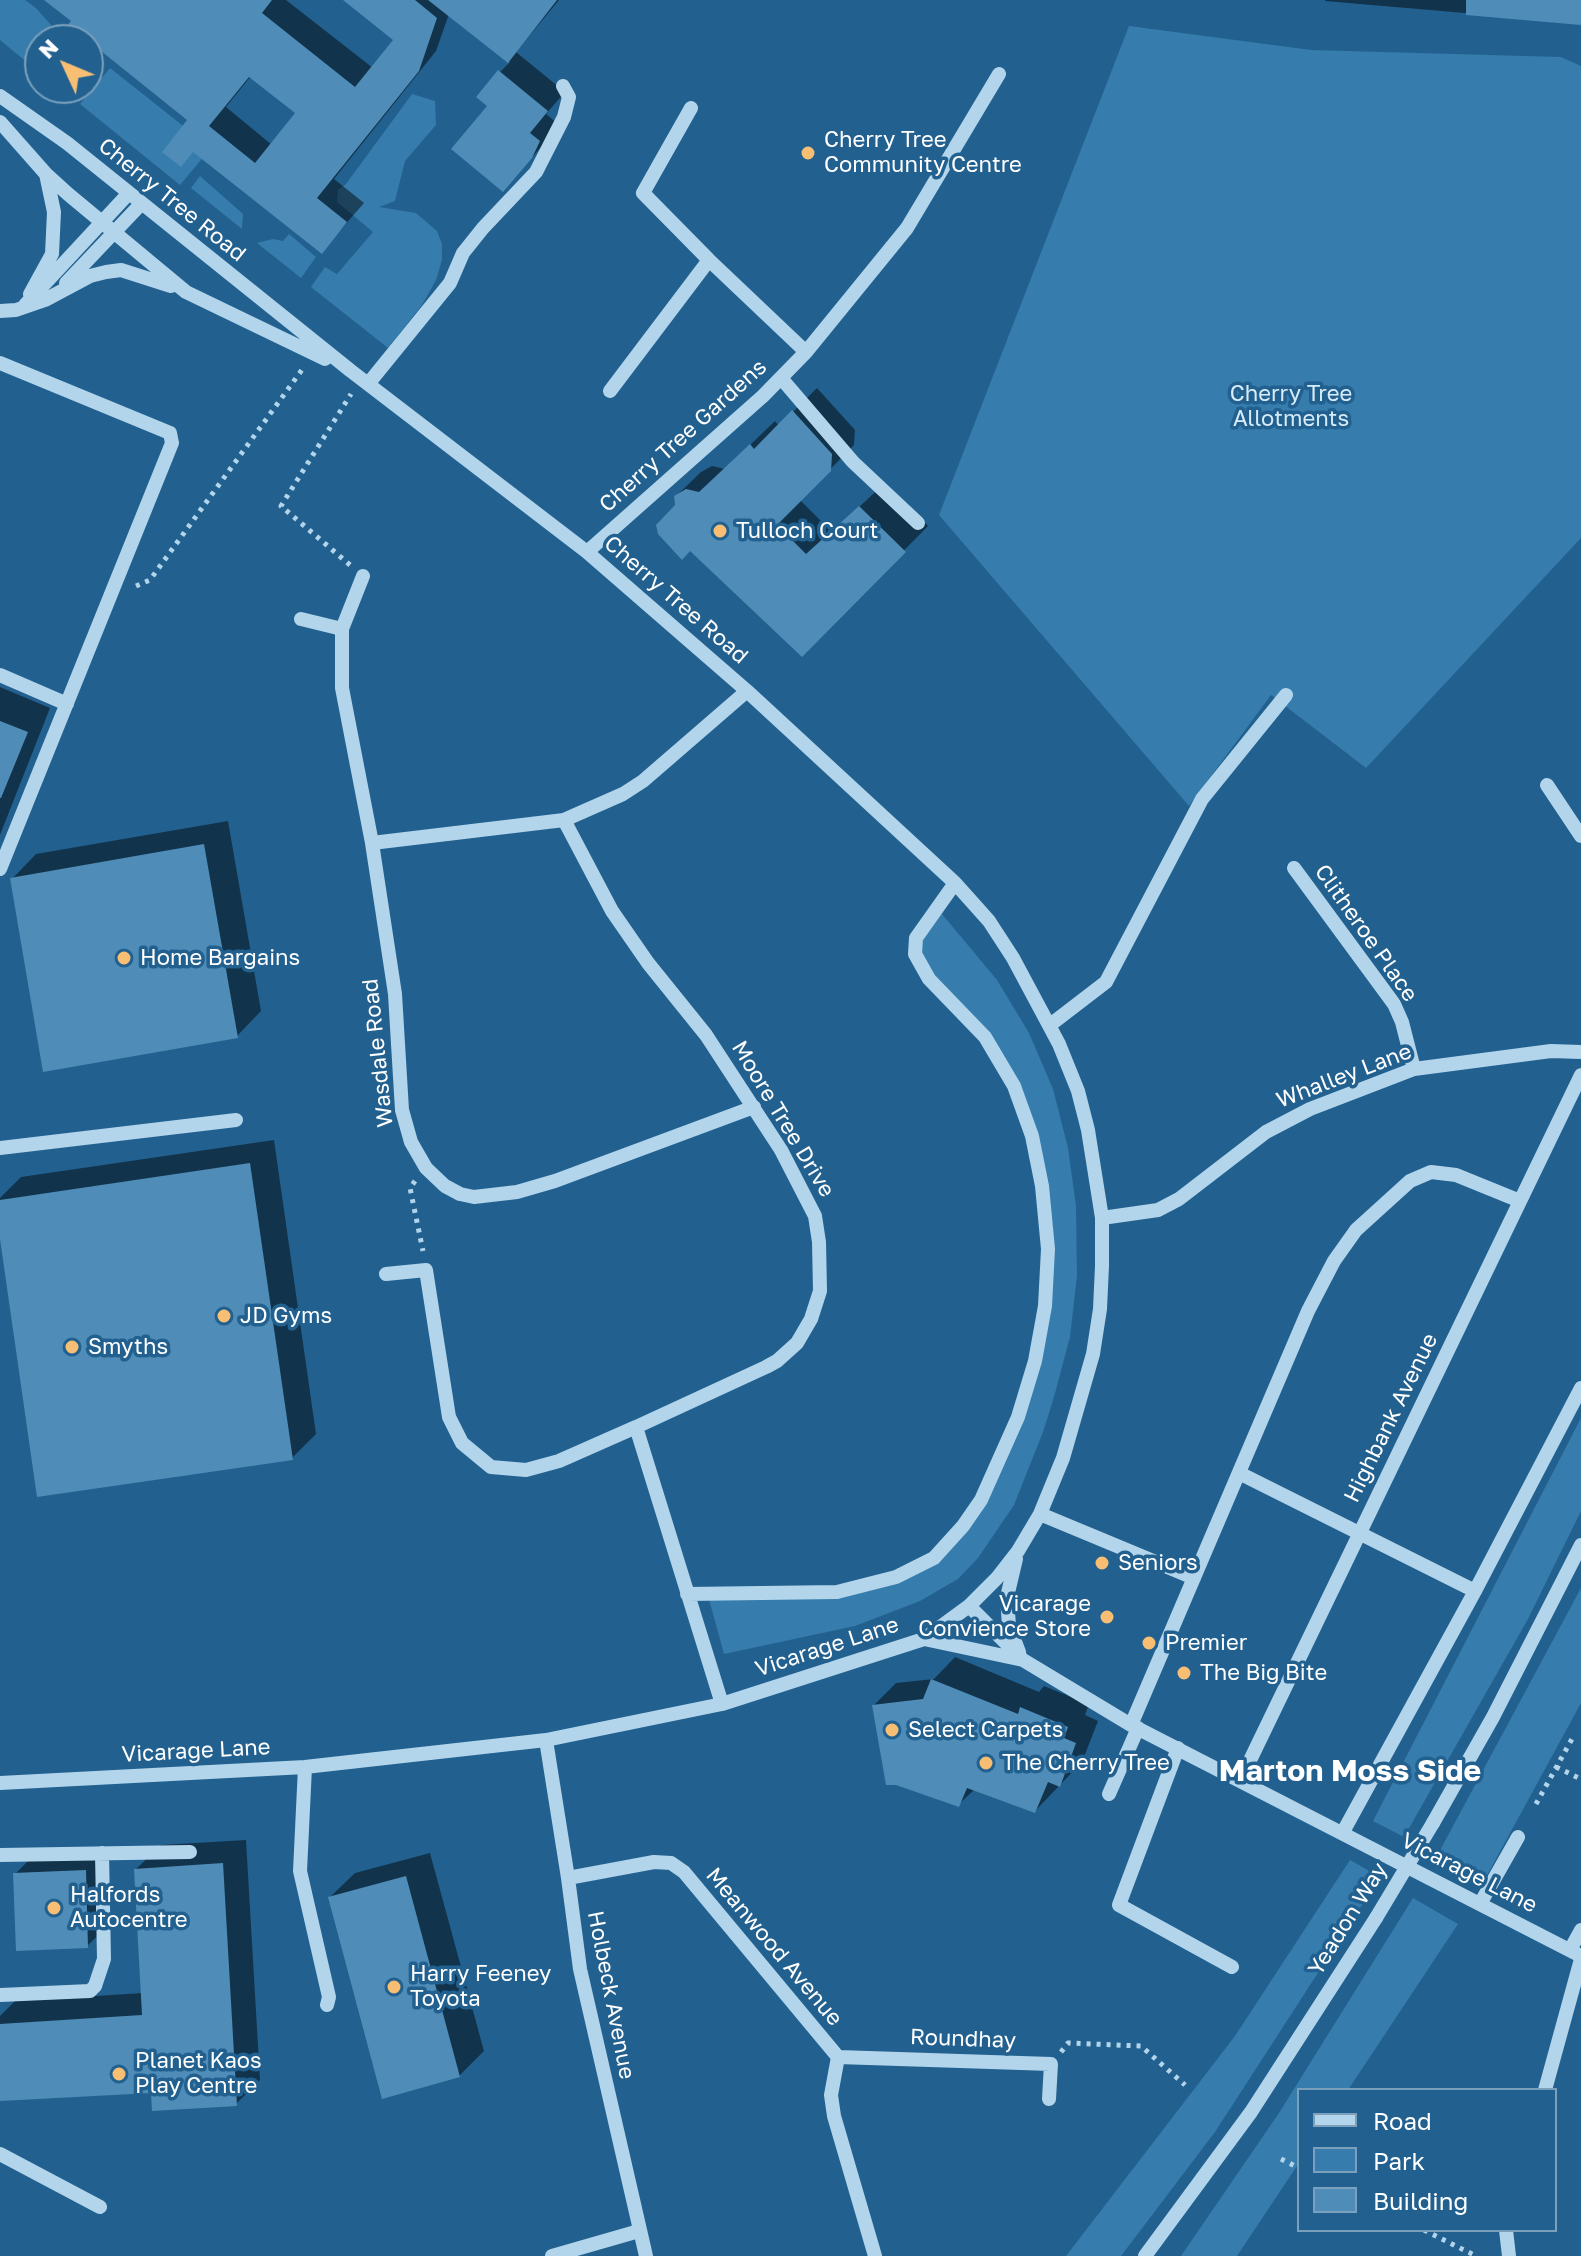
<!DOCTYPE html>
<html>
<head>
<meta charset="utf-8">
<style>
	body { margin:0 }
	#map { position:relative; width:1581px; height:2256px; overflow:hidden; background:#22618f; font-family:"Golos Text",sans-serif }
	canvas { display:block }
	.legend { position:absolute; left:1297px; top:2088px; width:260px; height:144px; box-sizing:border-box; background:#22618f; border:2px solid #7aa0bc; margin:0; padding:10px 14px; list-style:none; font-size:24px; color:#fff }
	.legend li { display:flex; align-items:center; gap:16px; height:40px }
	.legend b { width:40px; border:2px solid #7aa0bc }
	.north { position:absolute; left:24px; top:24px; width:80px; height:80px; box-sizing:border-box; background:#22618f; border:2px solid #7aa0bc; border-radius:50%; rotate:314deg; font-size:22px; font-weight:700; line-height:32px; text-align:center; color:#fff }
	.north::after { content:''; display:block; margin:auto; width:28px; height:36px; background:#f8bf74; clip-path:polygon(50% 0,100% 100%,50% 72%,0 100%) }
</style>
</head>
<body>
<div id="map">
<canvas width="1581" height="2256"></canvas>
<ul class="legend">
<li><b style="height:10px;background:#b2d5ec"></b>Road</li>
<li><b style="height:22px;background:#367cac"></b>Park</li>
<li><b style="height:22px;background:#4f8db8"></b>Building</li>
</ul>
<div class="north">N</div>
</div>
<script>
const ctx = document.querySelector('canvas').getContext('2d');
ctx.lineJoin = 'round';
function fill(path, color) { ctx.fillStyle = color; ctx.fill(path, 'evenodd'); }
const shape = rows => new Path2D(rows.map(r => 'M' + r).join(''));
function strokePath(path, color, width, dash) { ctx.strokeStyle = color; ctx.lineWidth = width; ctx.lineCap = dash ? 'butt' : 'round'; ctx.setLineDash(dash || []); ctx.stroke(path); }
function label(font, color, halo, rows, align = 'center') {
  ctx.font = font + ' "Golos Text",sans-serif'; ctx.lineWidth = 7; ctx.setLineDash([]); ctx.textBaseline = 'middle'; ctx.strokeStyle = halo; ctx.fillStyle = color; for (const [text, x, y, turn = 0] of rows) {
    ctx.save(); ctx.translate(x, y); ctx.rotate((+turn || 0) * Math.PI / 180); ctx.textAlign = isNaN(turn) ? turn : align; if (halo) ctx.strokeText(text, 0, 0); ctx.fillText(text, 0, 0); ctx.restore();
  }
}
const green = shape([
	[0,0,25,0,36,8,58,33,55,40,40,40,40,73,0,40],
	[1129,26,1311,50,1561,57,1581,66,1581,538,1366,768,1271,695,1189,806,939,515],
	[110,68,211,148,180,185,80,104],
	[412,94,435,101,436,125,405,161,395,201,379,207,416,213,437,231,442,244,442,260,436,280,422,305,388,348,311,287,325,267,337,274,373,232,337,202,338,190,346,184],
	[200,176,243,214,242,229,191,188],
	[289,234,316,257,301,278,257,243,273,239,283,241],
	[937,908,997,980,1029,1033,1053,1089,1068,1148,1076,1206,1077,1276,1070,1337,1054,1397,1043,1432,1014,1505,978,1558,958,1579,920,1601,855,1626,724,1654,707,1592,837,1592,934,1558,995,1472,1045,1306,1042,1186,1014,1086,915,954],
	[1581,1418,1581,1511,1528,1619,1404,1837,1373,1821],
	[1581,1588,1581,1703,1485,1879,1438,1854],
	[1350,1860,1380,1877,1215,2132,1121,2256,1066,2256,1235,2036],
	[1413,1898,1458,1924,1348,2090,1299,2090,1299,2163,1237,2256,1181,2256,1279,2113]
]);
const shadow = shape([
	[49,0,286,0,373,68,396,39,346,0,559,0,516,52,565,92,546,114,557,123,550,137,503,190,490,105,500,72,510,62,449,14,436,51,334,179,364,203,322,251,190,120,102,49,88,48,88,40,78,40,74,21],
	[251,76,298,113,272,145,226,107],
	[1581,0,1581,23,1325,1,1325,0],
	[817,388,855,430,854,445,800,500,832,532,885,483,928,526,802,654,690,548,676,496,701,472,712,466,725,469,775,421,779,426],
	[0,687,50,708,0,835],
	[228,821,261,1011,237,1036,12,879,36,854],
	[274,1140,316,1434,292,1458,0,1225,0,1198,21,1177],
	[955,1657,1039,1692,1044,1686,1089,1704,1085,1715,1098,1721,1082,1762,1035,1811,975,1789,958,1805,874,1705,896,1683,934,1679],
	[246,1840,260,2080,236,2104,153,2091,0,2099,0,2016,15,2001,143,1993,136,1869,161,1845],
	[103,1853,106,1928,87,1946,15,1874,33,1856],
	[430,1853,484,2051,459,2076,330,1897,355,1873]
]);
const building = shape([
	[44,0,272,0,262,13,355,87,393,40,343,0,415,0,437,18,419,71,317,198,347,222,322,254,193,152,181,167,162,152,187,120,101,51,88,69,88,40,75,40,63,31,71,21],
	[249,77,295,113,255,163,209,126],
	[428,0,557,0,508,63],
	[1466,0,1581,0,1581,25,1466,15],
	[498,70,548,111,530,133,540,141,532,158,503,192,451,149,487,106,476,97],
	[792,410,832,454,831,471,777,525,806,554,859,506,906,552,802,657,690,551,682,560,658,534,656,525,675,505,674,496,686,489,699,492,750,444,754,449],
	[0,721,28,732,1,798,0,798],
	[204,844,238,1038,43,1072,10,878],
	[250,1163,293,1460,37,1497,0,1239,0,1200],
	[931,1679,1018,1714,1020,1707,1068,1727,1064,1738,1076,1743,1060,1787,1048,1782,1035,1813,967,1788,959,1807,896,1785,886,1785,872,1705,923,1699],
	[223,1863,237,2106,152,2111,151,2093,0,2101,0,2024,142,2015,134,1869],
	[86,1870,88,1948,16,1951,13,1873],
	[406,1876,460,2077,382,2099,328,1897]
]);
const path = shape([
	[350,565,281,506,351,394],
	[136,586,150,580,304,367],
	[415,1181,410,1188,423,1251],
	[1556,1767,1581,1779],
	[1536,1804,1573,1737],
	[1061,2052,1068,2043,1141,2046,1185,2085],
	[1281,2159,1299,2168],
	[1424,2230,1476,2256]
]);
const minor = shape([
	[0,96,67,143,351,371,587,552,747,691,955,883,989,921,1013,958,1059,1044,1078,1091,1088,1130,1102,1218,1102,1266,1100,1309,1093,1354,1063,1458,1040,1514,1018,1551,997,1578,969,1606,924,1639,722,1704,546,1740,305,1767,0,1783],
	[691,108,643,193,709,260,806,352],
	[0,122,46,174,68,194,186,292,325,359],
	[66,283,141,204],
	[30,294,52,254,54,212,46,174],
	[25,305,129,193],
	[0,311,16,310,45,300,90,276,106,272,121,270,171,286],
	[0,363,170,433,172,443,0,869],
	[781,378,853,462,918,523],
	[368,384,450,283,463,253,483,228,536,172,564,117,569,97,563,86],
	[610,391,709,260],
	[587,552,763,396,806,352,907,228,999,74],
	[363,576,342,629,342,688,372,843,395,994,402,1110,411,1142,426,1168,445,1186,460,1194,474,1197,517,1192,555,1181,754,1107],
	[301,619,342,629],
	[0,675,67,704],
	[1547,785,1581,836],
	[564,820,612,911,648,963,706,1035,781,1150,815,1216,819,1242,820,1291,811,1319,797,1343,777,1361,766,1367,636,1427,722,1704],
	[372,843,564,820,623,794,643,781,747,691],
	[1294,868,1394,1004,1402,1022,1414,1069],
	[1050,1025,1106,982,1202,799,1286,695],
	[0,1148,236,1120],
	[1102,1218,1158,1210,1179,1199,1266,1132,1310,1109,1414,1069,1551,1051,1581,1052],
	[386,1274,426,1270,449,1417,462,1443,491,1467,526,1470,559,1461,636,1427],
	[1239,1473,1475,1591],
	[1040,1514,1194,1578],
	[1016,1559,1007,1597,1009,1626,1019,1652],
	[687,1594,837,1592,896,1577,934,1558,963,1526,981,1500,1018,1417,1035,1361,1045,1306,1048,1249,1042,1186,1032,1136,1014,1086,985,1037,929,979,915,954,916,938,955,883],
	[969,1606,1023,1660,1131,1725,1581,1956],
	[924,1639,1023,1660],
	[1131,1725,1308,1311,1334,1261,1356,1230,1410,1181,1431,1172,1456,1175,1520,1201],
	[546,1740,568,1878,580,1969,646,2256],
	[1178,1748,1119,1905,1232,1967],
	[305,1767,300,1871,329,1997,327,2005],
	[1241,1779,1581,1075],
	[1109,1794,1138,1728],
	[1433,1823,1493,1717,1581,1545],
	[1343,1832,1475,1591,1581,1388],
	[0,1855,190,1852],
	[568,1878,654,1862,671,1863,684,1872,838,2057,831,2095,834,2116,875,2256],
	[1480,1904,1518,1837],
	[1570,1950,1581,1930],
	[0,1995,90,1991,95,1986,104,1959,102,1853],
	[838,2057,1051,2064,1049,2099],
	[1545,2090,1581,1959],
	[0,2154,100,2207],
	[1506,2230,1509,2256],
	[552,2256,639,2231],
	[1145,2256,1251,2112,1376,1918]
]);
const minorBridge = shape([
	[1376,1918,1433,1823]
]);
const markers = [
	[808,153,8,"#f8bf74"],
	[720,531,8,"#f8bf74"],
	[124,958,8,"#f8bf74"],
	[224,1316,8,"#f8bf74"],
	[72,1347,8,"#f8bf74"],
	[1102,1563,8,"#f8bf74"],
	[1107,1617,8,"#f8bf74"],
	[1149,1643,8,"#f8bf74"],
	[1184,1673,8,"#f8bf74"],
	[892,1730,8,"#f8bf74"],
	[986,1763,8,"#f8bf74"],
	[54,1908,8,"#f8bf74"],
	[394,1987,8,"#f8bf74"],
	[119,2074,8,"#f8bf74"]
];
const poiNames = [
	["Cherry Tree",824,140],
	["Community Centre",824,165],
	["Tulloch Court",736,531],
	["Home Bargains",140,958],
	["JD Gyms",240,1316],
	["Smyths",88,1347],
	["Seniors",1118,1563],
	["Vicarage",1091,1604,"right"],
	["Convience Store",1091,1629,"right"],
	["Premier",1165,1643],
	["The Big Bite",1200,1673],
	["Select Carpets",908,1730],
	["The Cherry Tree",1002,1763],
	["Halfords",70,1895],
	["Autocentre",70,1920],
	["Harry Feeney",410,1974],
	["Toyota",410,1999],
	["Planet Kaos",135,2061],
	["Play Centre",135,2086]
];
const streetNames = [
	["Cherry Tree Road",172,200,39],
	["Cherry Tree Gardens",683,436,-42],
	["Cherry Tree Road",676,600,41],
	["Clitheroe Place",1366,933,55],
	["Wasdale Road",378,1053,-96],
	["Whalley Lane",1344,1076,-21],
	["Moore Tree Drive",783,1119,59],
	["Highbank Avenue",1391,1418,-64],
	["Vicarage Lane",827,1647,-18],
	["Vicarage Lane",196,1751,-3],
	["Vicarage Lane",1469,1873,27],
	["Yeadon Way",1348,1919,-58],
	["Meanwood Avenue",774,1947,50],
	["Holbeck Avenue",611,1995,79],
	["Roundhay",963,2039,2]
];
const parkNames = [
	["Cherry Tree",1291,394],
	["Allotments",1291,419]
];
const districtNames = [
	["Marton Moss Side",1350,1771]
];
fill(green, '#367cac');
fill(shadow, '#0007');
fill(building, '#4f8db8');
strokePath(path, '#b2d5ec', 5, [4, 6]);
strokePath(minor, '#b2d5ec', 14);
strokePath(minorBridge, '#b2d5ec', 14);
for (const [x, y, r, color] of markers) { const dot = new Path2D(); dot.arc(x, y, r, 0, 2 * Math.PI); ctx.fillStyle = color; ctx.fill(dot); strokePath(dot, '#22618f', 3); }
label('22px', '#fff', '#22618f', poiNames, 'left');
label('22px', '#fff', '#22618f', streetNames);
label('22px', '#d7ebf9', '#22618f', parkNames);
label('bold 30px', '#fff', '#22618f', districtNames);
</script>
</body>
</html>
